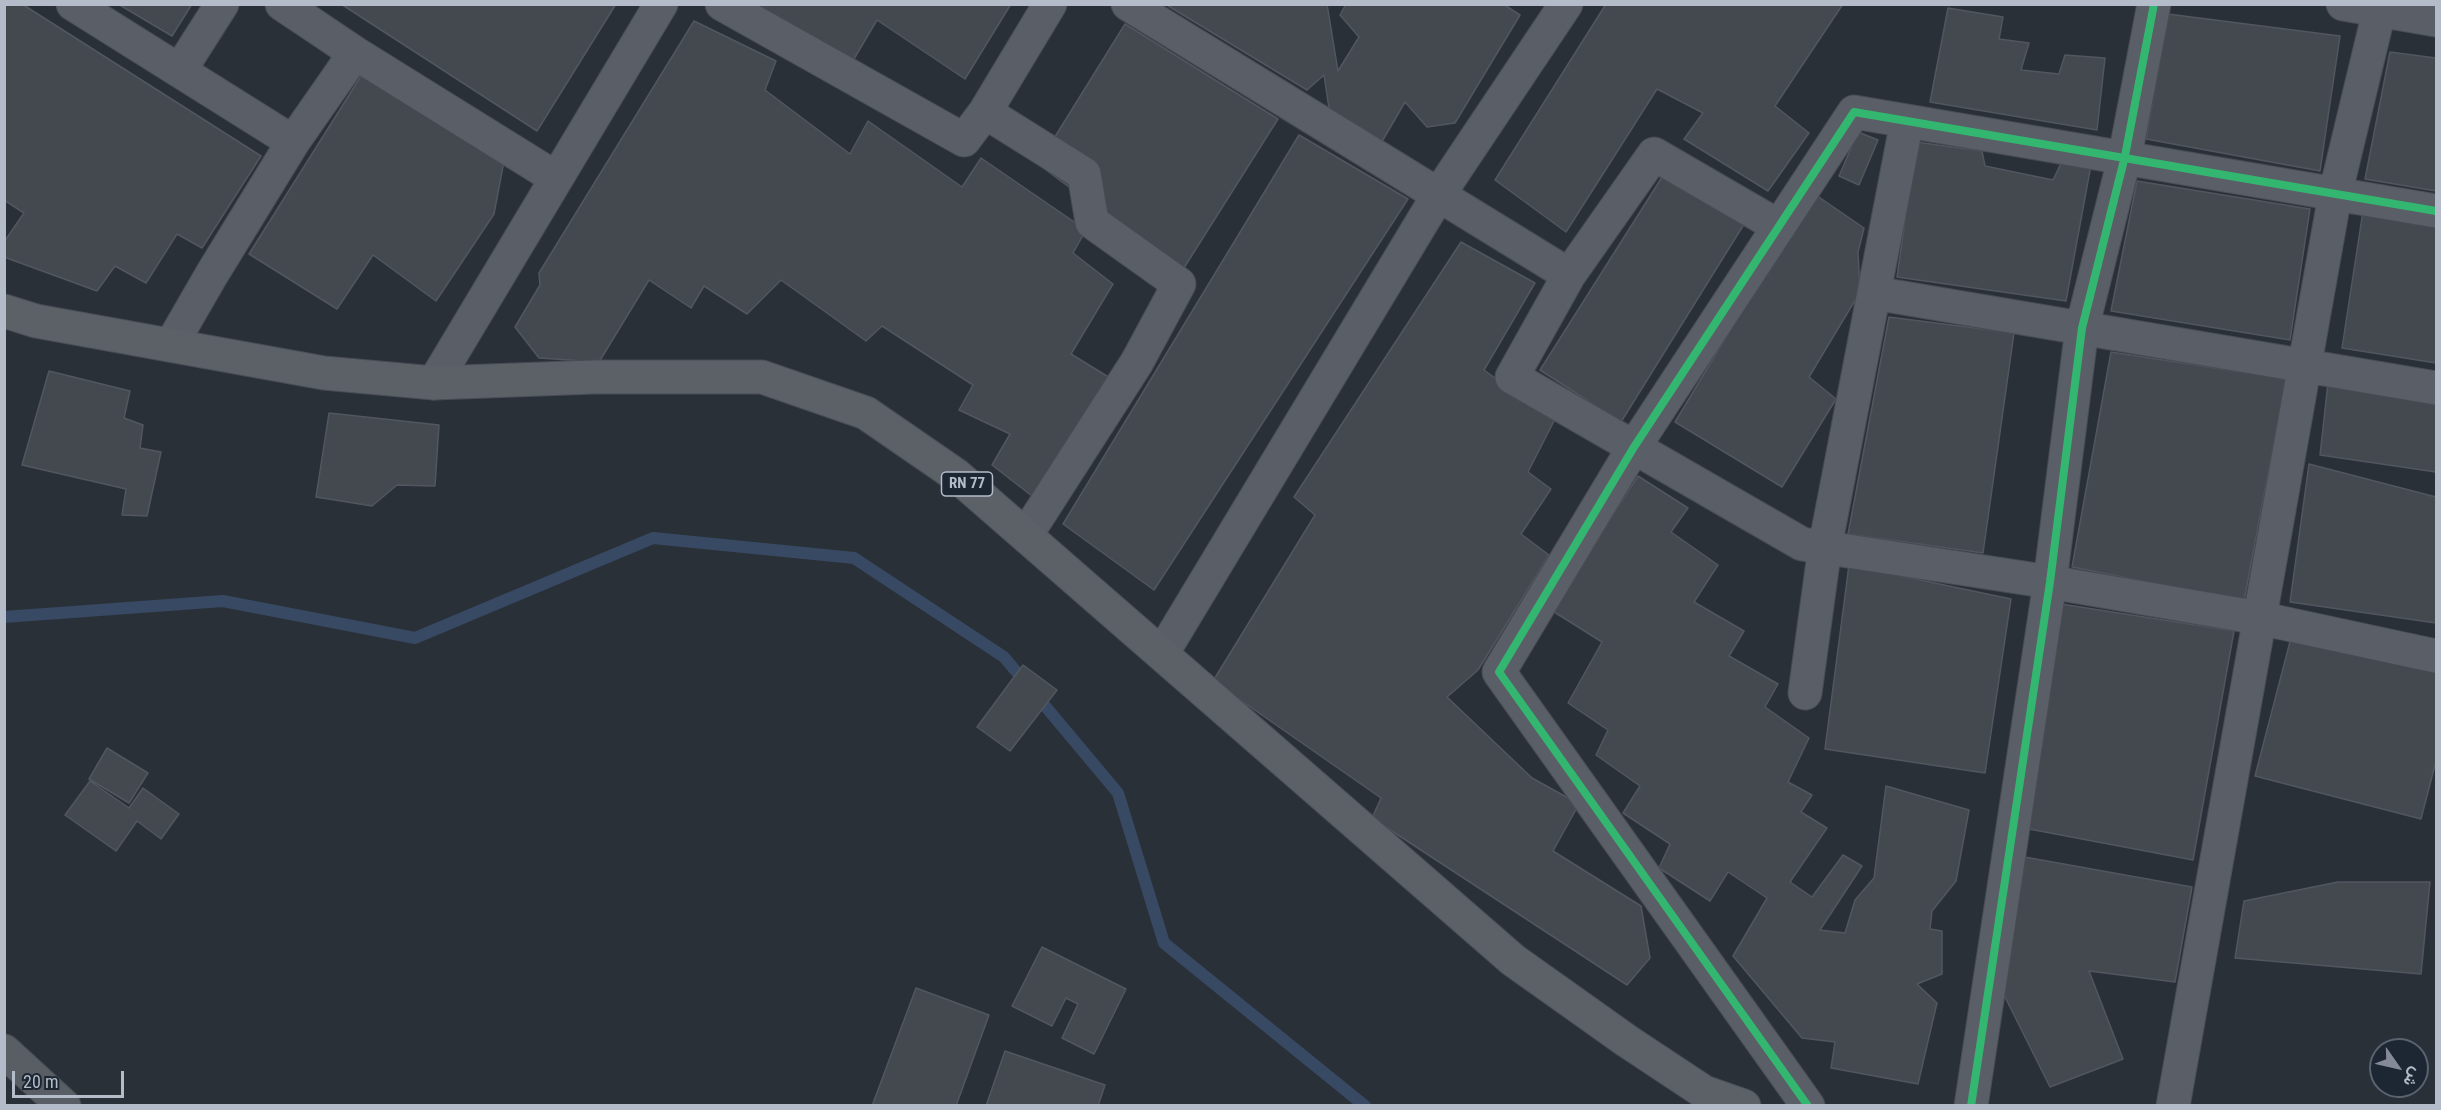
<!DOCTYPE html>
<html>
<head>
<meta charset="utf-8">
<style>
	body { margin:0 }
	#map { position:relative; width:2441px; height:1110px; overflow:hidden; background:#2a3038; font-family:"Roboto Condensed",Vazirmatn,sans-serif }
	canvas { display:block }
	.frame { position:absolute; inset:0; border:6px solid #b4bcc9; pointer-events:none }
	.north { position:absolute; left:2369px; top:1038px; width:60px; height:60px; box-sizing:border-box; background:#1d2633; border:2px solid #59626f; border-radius:50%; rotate:124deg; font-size:16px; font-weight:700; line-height:24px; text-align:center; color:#b4bcc9 }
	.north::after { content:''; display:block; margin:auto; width:21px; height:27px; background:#848b96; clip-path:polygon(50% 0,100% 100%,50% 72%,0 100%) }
	.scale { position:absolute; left:12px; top:1071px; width:112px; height:27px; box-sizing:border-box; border:3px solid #b4bcc9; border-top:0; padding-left:8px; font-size:18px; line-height:21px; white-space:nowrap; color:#b4bcc9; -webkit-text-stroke:4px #1d2633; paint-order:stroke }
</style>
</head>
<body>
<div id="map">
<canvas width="2441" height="1110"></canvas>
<div class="frame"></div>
<div class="north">ش</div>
<div class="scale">20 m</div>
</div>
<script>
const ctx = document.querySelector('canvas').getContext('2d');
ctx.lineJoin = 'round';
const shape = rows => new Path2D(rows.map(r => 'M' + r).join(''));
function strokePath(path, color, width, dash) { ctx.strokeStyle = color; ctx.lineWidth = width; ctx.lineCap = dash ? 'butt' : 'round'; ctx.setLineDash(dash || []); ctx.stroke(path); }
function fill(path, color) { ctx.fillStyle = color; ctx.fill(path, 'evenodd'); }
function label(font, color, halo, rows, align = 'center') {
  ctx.font = font + ' "Roboto Condensed",sans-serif'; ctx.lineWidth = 4.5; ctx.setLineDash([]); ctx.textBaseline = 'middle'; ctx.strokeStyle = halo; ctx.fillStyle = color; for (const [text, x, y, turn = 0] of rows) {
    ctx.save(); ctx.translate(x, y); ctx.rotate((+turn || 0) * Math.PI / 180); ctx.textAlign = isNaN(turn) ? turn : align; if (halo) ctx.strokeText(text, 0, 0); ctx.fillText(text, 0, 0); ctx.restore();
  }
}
const stream = shape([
	[4,617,223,601,415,638,653,538,854,558,1004,657,1118,793,1164,943,1365,1106]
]);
const building = shape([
	[4,4,22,4,261,156,202,248,177,234,146,283,115,266,97,291,4,257,4,242,24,213,4,200,4,4],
	[118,4,192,4,172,36,118,4],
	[341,4,616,4,537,131,341,4],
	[752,4,1011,4,965,79,877,20,851,64,752,4],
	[1165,4,1327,4,1338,71,1359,37,1340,15,1346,4,1503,4,1520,15,1455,123,1427,127,1405,102,1380,145,1330,115,1324,75,1307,90,1165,4],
	[1606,4,1843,4,1775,106,1809,133,1768,191,1684,139,1703,113,1657,89,1566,232,1495,180,1606,4],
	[1948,8,2003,17,1999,39,2029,43,2021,70,2059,74,2065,55,2105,58,2097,130,1930,102,1948,8],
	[2168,14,2340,36,2320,171,2146,139,2168,14],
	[694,21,776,61,765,90,850,154,868,121,962,187,981,158,1086,230,1073,253,1113,284,1071,354,1115,381,1041,503,992,465,1010,434,959,410,973,385,882,326,866,341,781,280,747,314,704,286,691,308,649,280,599,362,539,358,515,327,540,285,539,273,694,21],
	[1125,24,1278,119,1182,271,1038,164,1125,24],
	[2390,52,2436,58,2436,191,2365,179,2390,52],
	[361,76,504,161,494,214,436,301,373,255,337,309,249,254,361,76],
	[1858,132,1878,140,1859,185,1839,176,1858,132],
	[1299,135,1408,199,1154,590,1063,524,1299,135],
	[1916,142,1982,151,1985,166,2053,180,2063,159,2091,165,2066,301,1897,277,1916,142],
	[1664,174,1746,221,1621,422,1540,370,1664,174],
	[2137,181,2310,209,2290,340,2111,311,2137,181],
	[1813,193,1864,228,1858,252,1860,292,1809,377,1836,399,1782,487,1675,422,1813,193],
	[2363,211,2436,225,2436,363,2342,348,2363,211],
	[1461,242,1535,283,1484,370,1554,421,1528,472,1551,489,1521,534,1549,555,1478,670,1447,697,1532,778,1579,804,1553,851,1641,906,1650,958,1627,985,1372,818,1381,798,1213,681,1315,515,1294,497,1461,242],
	[1889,317,2014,333,1983,553,1848,534,1889,317],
	[2111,352,2286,379,2244,601,2072,567,2111,352],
	[49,371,130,391,124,418,143,425,140,448,161,452,147,516,122,515,126,489,22,465,49,371],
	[2328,383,2436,404,2436,472,2320,455,2328,383],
	[329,413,439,425,435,486,397,485,372,506,316,497,329,413],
	[2309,464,2436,497,2436,623,2290,602,2309,464],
	[1638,476,1688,508,1671,532,1718,565,1694,602,1744,631,1729,656,1778,684,1765,707,1809,738,1788,782,1812,795,1801,812,1827,828,1790,882,1812,897,1843,855,1862,866,1820,930,1845,933,1855,900,1874,878,1886,786,1969,810,1956,881,1932,911,1930,929,1942,931,1942,974,1917,984,1937,1003,1918,1084,1831,1068,1835,1042,1802,1038,1733,956,1767,898,1728,872,1710,901,1659,868,1670,844,1623,813,1640,786,1596,755,1608,730,1568,703,1602,642,1551,610,1638,476],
	[1849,565,2011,599,1985,773,1825,749,1849,565],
	[2061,604,2234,631,2193,860,2029,829,2061,604],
	[2292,634,2436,672,2436,761,2421,819,2255,776,2292,634],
	[1023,665,1057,690,1010,751,977,727,1023,665],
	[107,748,148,773,129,803,89,779,107,748],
	[90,781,129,808,143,788,179,814,161,839,137,821,116,851,65,815,90,781],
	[2019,856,2192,887,2175,982,2089,971,2123,1059,2050,1087,1999,985,2019,856],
	[2338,882,2430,882,2421,974,2235,958,2244,901,2338,882],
	[1042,947,1126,989,1094,1054,1062,1038,1078,1004,1066,998,1052,1026,1012,1006,1042,947],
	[916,988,989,1015,956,1106,872,1106,916,988],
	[1005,1051,1105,1085,1098,1106,986,1106,1005,1051]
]);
const street = shape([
	[73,4,293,142],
	[282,4,355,53,556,178],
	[722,4,964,140,985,112,1050,4],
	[1128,4,1569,275],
	[2343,4,2436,20],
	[180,70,222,4],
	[985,112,1084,174,1092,222,1179,284,1137,362,1026,535],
	[1778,226,1654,154,1569,275,1512,377,1802,544,2050,582,2259,618,2436,656],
	[1874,293,2436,388],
	[171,345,212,274,293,142,355,53],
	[434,383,661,4],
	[1163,652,1439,194,1566,4],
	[1805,693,1825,547,1907,121],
	[1808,1106,1499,672,1634,447,1854,112,2436,211],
	[1971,1106,2050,582,2082,328,2125,156,2154,4],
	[2173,1106,2335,195,2379,12]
]);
const secondary = shape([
	[4,1051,64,1106]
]);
const primary = shape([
	[4,311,36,321,324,373,434,383,595,377,762,377,866,413,956,475,1513,960,1627,1041,1704,1092,1744,1106]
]);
const cycleway = shape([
	[1808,1106,1499,672,1634,447,1854,112,2436,211],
	[1971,1106,2050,582,2082,328,2125,156,2154,4]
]);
const shields = [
	[967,484,51]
];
const shieldNames = [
	["RN 77",967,484]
];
strokePath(stream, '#384963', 12);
fill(building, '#444950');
strokePath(building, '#52575f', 1.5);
strokePath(street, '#484c53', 35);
strokePath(secondary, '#484c53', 35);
strokePath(primary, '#484c55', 35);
strokePath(street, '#5a5e66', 33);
strokePath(secondary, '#595d64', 33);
strokePath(primary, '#5c6168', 33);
strokePath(cycleway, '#33b770', 8);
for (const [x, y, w] of shields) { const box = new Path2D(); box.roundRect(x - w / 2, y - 12, w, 24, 4.5); ctx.fillStyle = '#1d2633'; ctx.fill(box); strokePath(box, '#b4bcc9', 1.5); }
label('bold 15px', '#b4bcc9', null, shieldNames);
</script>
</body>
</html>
